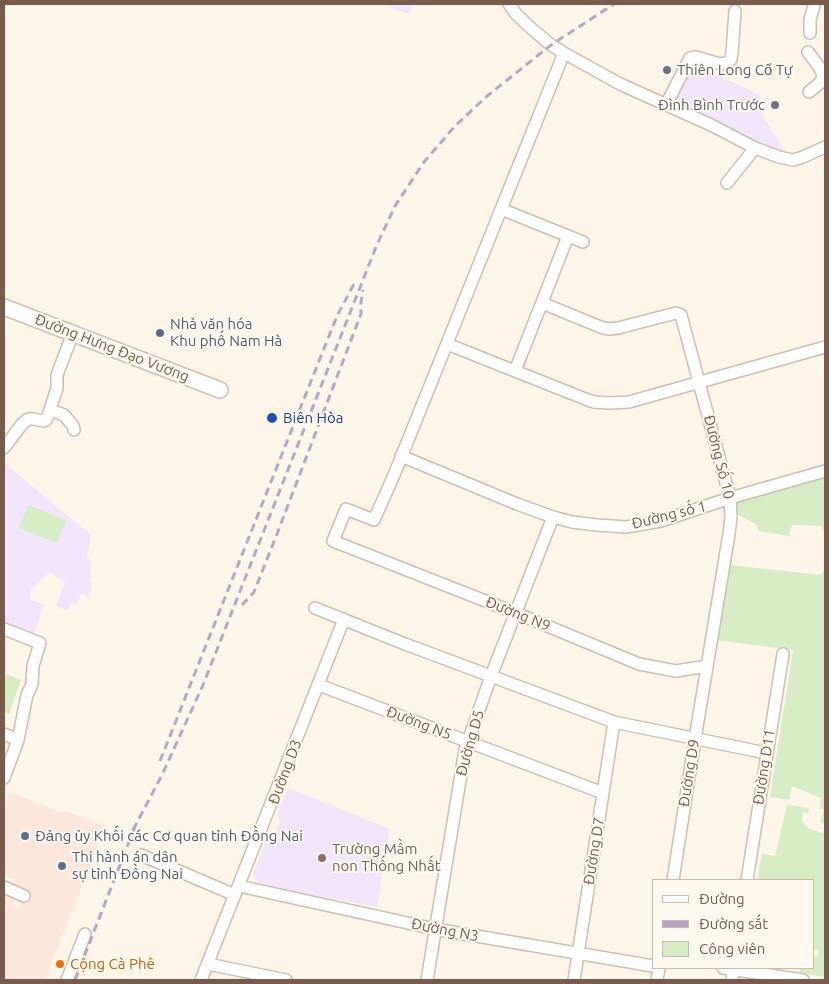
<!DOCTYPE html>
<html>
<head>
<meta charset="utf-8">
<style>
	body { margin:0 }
	#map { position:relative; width:829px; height:984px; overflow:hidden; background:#fdf5e8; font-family:Ubuntu,sans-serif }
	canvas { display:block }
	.frame { position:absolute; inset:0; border:5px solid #785b4b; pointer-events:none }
	.legend { position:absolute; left:652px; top:879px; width:162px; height:90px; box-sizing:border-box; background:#fff9ef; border:1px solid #c9baad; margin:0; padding:6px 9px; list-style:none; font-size:15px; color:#785b4b }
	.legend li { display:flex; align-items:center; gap:10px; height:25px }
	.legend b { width:25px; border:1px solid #c9baad }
</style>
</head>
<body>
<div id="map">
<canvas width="829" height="984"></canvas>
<div class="frame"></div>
<ul class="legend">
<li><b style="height:6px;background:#fff"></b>Đường</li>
<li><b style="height:6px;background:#b8a5c8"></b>Đường sắt</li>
<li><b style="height:14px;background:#d5ecc5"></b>Công viên</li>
</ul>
</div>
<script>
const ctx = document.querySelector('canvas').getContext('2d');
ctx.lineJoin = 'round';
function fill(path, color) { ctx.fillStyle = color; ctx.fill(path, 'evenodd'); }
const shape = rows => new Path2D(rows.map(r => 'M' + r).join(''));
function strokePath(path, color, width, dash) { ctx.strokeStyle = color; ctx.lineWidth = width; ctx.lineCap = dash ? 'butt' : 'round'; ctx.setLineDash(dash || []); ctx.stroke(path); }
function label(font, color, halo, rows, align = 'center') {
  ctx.font = font + ' Ubuntu,sans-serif'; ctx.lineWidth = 4; ctx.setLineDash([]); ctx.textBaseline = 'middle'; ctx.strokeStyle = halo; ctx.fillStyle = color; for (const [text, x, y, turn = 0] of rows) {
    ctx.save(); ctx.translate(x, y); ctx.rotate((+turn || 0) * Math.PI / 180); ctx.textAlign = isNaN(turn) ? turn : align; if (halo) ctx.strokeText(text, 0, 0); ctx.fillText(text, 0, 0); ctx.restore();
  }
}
const commercial = shape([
	[9,792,64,813,65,811,105,826,45,980,10,980,4,979,4,894,15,898,12,906,20,907,26,890,14,885,15,880,4,875,4,806]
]);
const education = shape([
	[390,4,413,4,409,14,391,8],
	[691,63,760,95,756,105,788,156,774,152,671,103],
	[4,463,91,535,87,558,91,560,90,581,93,583,88,597,82,593,77,604,71,603,68,611,56,606,65,582,49,572,31,590,29,599,44,605,34,634,4,624],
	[288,788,390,829,377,907,269,886,263,885,255,878,253,874,266,842,272,841,280,822,277,815]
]);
const green = shape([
	[825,474,825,533,821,526,792,525,789,536,758,531,757,525,735,513,734,501],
	[28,505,66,520,57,543,19,528],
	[729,565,821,575,825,569,825,825,820,821,824,810,820,808,821,798,792,786,789,800,770,797,793,650,716,640],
	[4,673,21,680,9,714,4,712],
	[787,805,809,808,808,814,803,812,802,821,809,829,823,833,825,829,825,977,799,973,800,968,813,968,813,956,817,957,819,950,813,949,813,880,757,880,762,854,775,856]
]);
const street = shape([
	[509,4,516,14,532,29,551,45,564,53,620,84,711,125,755,148,779,157,793,160,803,157,825,147],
	[810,33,810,19,814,6],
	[808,52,820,68,823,75,821,82,809,92],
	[564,53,394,475,374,520,346,509,333,541,516,613,639,664,676,671,707,666],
	[666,105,690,58,696,57,720,64,729,62,731,59,732,53,735,11],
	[727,183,755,148],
	[501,209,583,242],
	[542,303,603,328,610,329,618,328,676,313,681,315,730,498,731,517,729,534,695,739,673,880],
	[447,344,588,400,594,402,609,403,629,402,825,347],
	[515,371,568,236],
	[51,410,64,415,73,426,74,430],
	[4,448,22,424,28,419,33,419,43,421,46,420,48,416,57,388,57,375,73,333],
	[401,456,517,504,553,517,572,522,597,525,626,527,661,521,730,498,825,471],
	[315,608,405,644,614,722,766,753],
	[4,629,40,643,33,666,32,684,27,695,18,740,4,778],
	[319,685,603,793],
	[4,734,18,740],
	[141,855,235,895],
	[747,880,783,654],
	[239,886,435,929,653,966],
	[4,887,24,896],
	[208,964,286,980],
	[723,968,803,980],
	[67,980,85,934],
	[201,980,344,619],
	[427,980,465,750,491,676,553,517],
	[574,980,614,722],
	[657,980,659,968],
	[732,980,733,968]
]);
const secondary = shape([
	[4,307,220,390]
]);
const rail = shape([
	[242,605,254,592,277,534,361,314,361,302,363,290],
	[160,761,325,346,337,316,356,280],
	[133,830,162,775,203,685,376,247,395,206,424,162,455,126,486,97,551,45,614,4],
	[75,980,136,824]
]);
const markers = [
	[667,70,5,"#6b7280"],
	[775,105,5,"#6b7280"],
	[160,333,5,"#5c6f8a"],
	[272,418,6,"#1a4fb4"],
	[25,836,5,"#5c6f8a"],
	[322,858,5,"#8d6e63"],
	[62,866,5,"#5c6f8a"],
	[60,964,5,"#e8710a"]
];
const worshipNames = [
	["Thiên Long Cổ Tự",677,70],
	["Đình Bình Trước",765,105,"right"]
];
const serviceNames = [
	["Nhà văn hóa",170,324],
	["Khu phố Nam Hà",170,341],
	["Đảng ủy Khối các Cơ quan tỉnh Đồng Nai",35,836],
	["Thi hành án dân",72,857],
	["sự tỉnh Đồng Nai",72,874]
];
const streetNames = [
	["Đường Hưng Đạo Vương",112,348,21],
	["Đường Số 10",719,457,76],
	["Đường số 1",669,515,-14],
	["Đường N9",518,614,22],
	["Đường N5",419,723,21],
	["Đường D5",470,743,-74],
	["Đường D11",764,767,-81],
	["Đường D3",285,772,-69],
	["Đường D9",689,773,-81],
	["Đường D7",594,851,-81],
	["Đường N3",445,930,11]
];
const transitNames = [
	["Biên Hòa",283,418]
];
const educationNames = [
	["Trường Mầm",332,849],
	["non Thống Nhất",332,866]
];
const foodNames = [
	["Cộng Cà Phê",70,964]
];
fill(commercial, '#fde6dc');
fill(education, '#f2e4fa');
fill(green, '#d5ecc5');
strokePath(street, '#cfbdad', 14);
strokePath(secondary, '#d5bfad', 18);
strokePath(street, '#fff', 11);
strokePath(secondary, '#fff', 15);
strokePath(rail, '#b8a5c8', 3, [8, 5]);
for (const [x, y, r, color] of markers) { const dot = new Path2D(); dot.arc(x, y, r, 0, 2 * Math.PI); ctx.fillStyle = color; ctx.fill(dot); strokePath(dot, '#fff9ef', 2); }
label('15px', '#5b616d', '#fff9ef', worshipNames, 'left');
label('15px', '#4e5e75', '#fff9ef', serviceNames, 'left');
label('15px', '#785b4b', '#fff9ef', streetNames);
label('15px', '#164399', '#fff9ef', transitNames, 'left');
label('15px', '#785e54', '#fff9ef', educationNames, 'left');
label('15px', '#c56008', '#fff9ef', foodNames, 'left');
</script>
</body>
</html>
